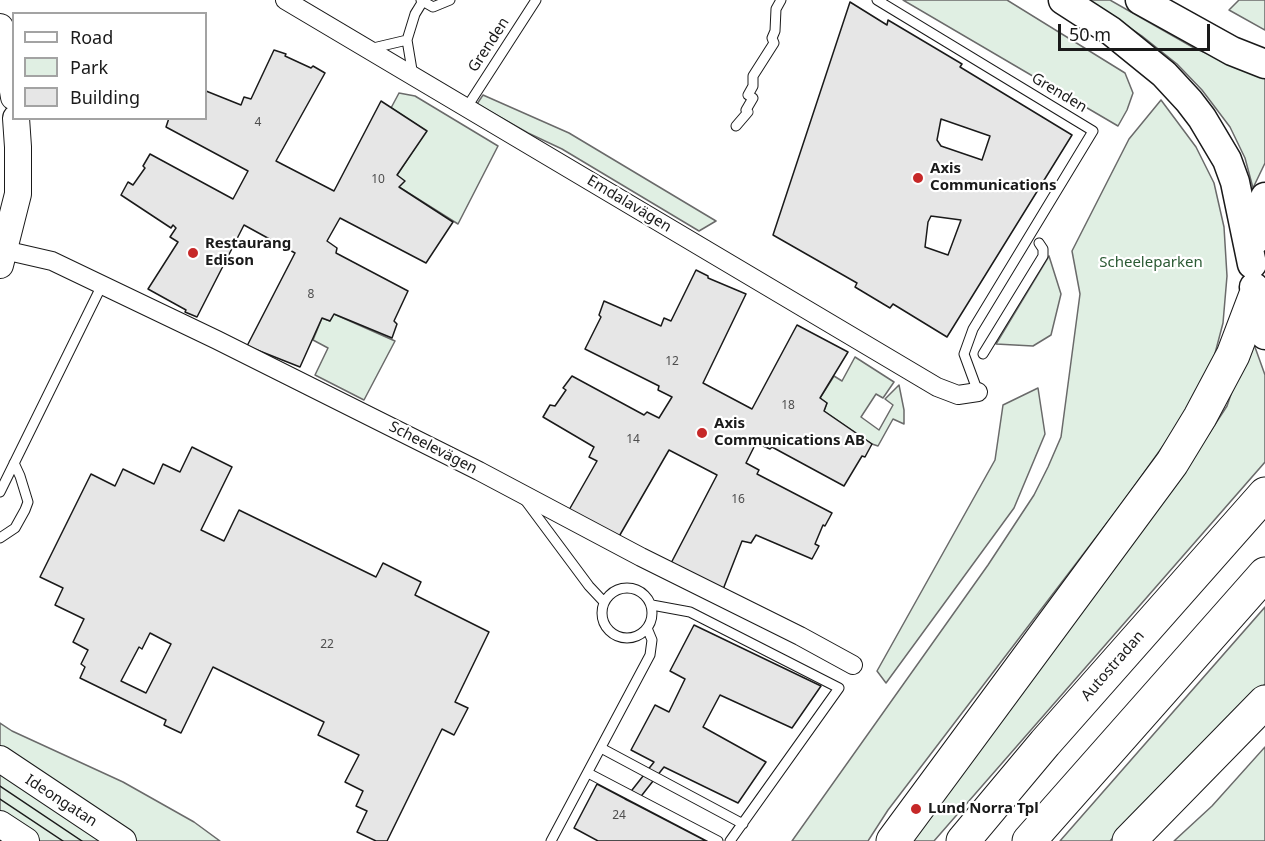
<!DOCTYPE html>
<html>
<head>
<meta charset="utf-8">
<style>
	body { margin:0 }
	#map { position:relative; width:1265px; height:841px; overflow:hidden; background:#fff; font-family:"Noto Sans",sans-serif }
	canvas { display:block }
	.legend { position:absolute; left:12px; top:12px; width:195px; height:108px; box-sizing:border-box; background:#fff; border:2px solid #a3a3a3; margin:0; padding:8px 10px; list-style:none; font-size:18px; color:#1a1a1a }
	.legend li { display:flex; align-items:center; gap:12px; height:30px }
	.legend b { width:30px; border:2px solid #a3a3a3 }
	.scale { position:absolute; left:1058px; top:24px; width:152px; height:27px; box-sizing:border-box; border:3px solid #1a1a1a; border-top:0; padding-left:8px; font-size:18px; line-height:21px; white-space:nowrap; color:#1a1a1a; -webkit-text-stroke:4px #fff; paint-order:stroke }
</style>
</head>
<body>
<div id="map">
<canvas width="1265" height="841"></canvas>
<ul class="legend">
<li><b style="height:8px;background:#fff"></b>Road</li>
<li><b style="height:16px;background:#e0efe3"></b>Park</li>
<li><b style="height:16px;background:#e6e6e6"></b>Building</li>
</ul>
<div class="scale">50 m</div>
</div>
<script>
const ctx = document.querySelector('canvas').getContext('2d');
ctx.lineJoin = 'round';
function fill(path, color) { ctx.fillStyle = color; ctx.fill(path, 'evenodd'); }
const shape = rows => new Path2D(rows.map(r => 'M' + r).join(''));
function strokePath(path, color, width, dash) { ctx.strokeStyle = color; ctx.lineWidth = width; ctx.lineCap = dash ? 'butt' : 'round'; ctx.setLineDash(dash || []); ctx.stroke(path); }
function label(font, color, halo, rows, align = 'center') {
  ctx.font = font + ' "Noto Sans",sans-serif'; ctx.lineWidth = 4.5; ctx.setLineDash([]); ctx.textBaseline = 'middle'; ctx.strokeStyle = halo; ctx.fillStyle = color; for (const [text, x, y, turn = 0] of rows) {
    ctx.save(); ctx.translate(x, y); ctx.rotate((+turn || 0) * Math.PI / 180); ctx.textAlign = isNaN(turn) ? turn : align; if (halo) ctx.strokeText(text, 0, 0); ctx.fillText(text, 0, 0); ctx.restore();
  }
}
const green = shape([
	[903,0,1007,0,1125,73,1133,93,1127,110,1118,126,903,0],
	[1089,0,1110,0,1196,49,1265,76,1265,163,1253,188,1245,158,1230,127,1202,90,1177,64,1142,36,1089,0],
	[1239,0,1265,0,1265,30,1229,10,1239,0],
	[399,93,415,96,498,146,458,224,399,187,397,175,426,131,391,108,399,93],
	[483,95,569,133,716,221,699,231,562,149,528,133,477,104,483,95],
	[1161,100,1196,147,1214,183,1224,227,1227,276,1223,323,1213,361,1193,404,1123,502,888,810,868,841,792,841,988,565,1034,495,1048,467,1061,437,1080,294,1072,251,1129,139,1161,100],
	[1049,256,1061,294,1051,335,1033,346,996,344,1049,256],
	[334,314,395,341,364,400,315,375,328,348,313,340,322,318,330,321,334,314],
	[1251,336,1265,375,1265,462,934,841,905,841,1184,472,1227,406,1251,336],
	[855,357,894,382,883,398,876,394,861,417,879,430,893,405,885,399,899,385,904,410,904,424,893,419,878,446,872,444,824,411,827,403,820,398,834,376,842,381,855,357],
	[1038,388,1045,434,1014,508,886,683,877,671,995,460,1003,405,1038,388],
	[1265,607,1265,684,1110,841,1060,841,1265,607],
	[0,723,12,731,123,782,194,822,220,841,0,841,0,723],
	[1265,747,1265,841,1174,841,1212,806,1265,747]
]);
const building = shape([
	[850,2,887,25,888,20,962,64,960,67,1072,135,947,337,893,304,890,308,855,287,857,283,773,235,850,2],
	[941,119,990,136,982,160,941,146,937,140,941,119],
	[931,216,961,220,948,255,925,247,928,222,931,216],
	[274,50,286,54,285,56,311,68,313,66,325,73,276,161,334,191,381,101,427,131,397,175,405,181,399,187,453,222,426,263,340,218,327,241,337,248,336,253,408,291,394,321,397,324,392,338,334,314,330,321,322,318,300,367,247,346,295,253,244,225,197,317,185,312,186,310,148,289,178,242,170,237,176,228,173,225,171,228,121,195,128,182,133,185,145,168,143,166,150,154,233,199,248,171,166,127,169,118,206,118,206,91,241,105,244,97,251,99,274,50],
	[696,270,708,276,708,278,746,294,703,383,752,409,797,325,848,352,820,398,827,403,824,411,872,444,865,457,862,456,844,486,772,447,770,449,756,443,746,463,759,470,757,474,832,513,825,526,823,525,815,544,819,546,812,559,756,535,751,543,742,541,722,592,669,567,717,475,669,450,617,540,569,510,597,461,589,457,594,447,543,417,550,405,555,406,566,390,563,388,572,376,644,415,647,412,659,418,672,397,658,390,659,386,585,349,601,317,599,315,604,301,661,326,664,318,671,321,696,270],
	[192,447,232,467,201,530,224,541,239,510,376,577,383,563,421,582,415,595,489,632,455,702,468,708,454,735,442,729,387,841,376,841,357,832,367,811,356,806,363,791,345,782,359,755,318,735,324,722,213,667,181,733,164,725,166,720,80,678,85,667,81,664,88,650,73,642,84,619,55,605,63,588,40,577,91,474,115,486,123,469,154,484,163,464,180,472,192,447],
	[150,633,171,644,146,693,121,681,139,647,142,649,150,633],
	[694,625,821,686,792,728,720,695,703,727,766,762,738,803,664,767,635,804,625,799,654,762,631,750,655,705,669,712,685,679,670,671,694,625],
	[597,784,635,804,706,841,598,841,574,828,597,784]
]);
const lane = shape([
	[421,0,433,7,450,0],
	[877,0,1093,131,973,329,964,354,978,392],
	[407,40,415,14,423,1],
	[369,49,407,40,413,76],
	[467,107,536,0],
	[736,126,748,112,746,110,753,98,748,95,753,86,753,76,774,43,772,38,775,31,776,9,781,0],
	[983,354,1043,256,1043,249,1039,243],
	[0,492,102,285],
	[525,500,589,586,604,602],
	[0,538,15,528,25,510,28,502,20,476,14,463],
	'602 613a25 25 0 1 1 50 0a25 25 0 1 1-50 0Z',
	[652,605,690,612,839,688,730,841],
	[601,748,743,824],
	[588,773,718,841],
	[551,841,650,655,652,640,647,628]
]);
const street = shape([
	[285,0,937,387,958,395,978,392],
	[4,250,52,261,217,340,479,471,641,557,800,636,853,665]
]);
const secondary = shape([
	[0,27,5,44,14,97],
	[0,265,18,194,18,147,16,118],
	[0,759,123,841],
	[0,824,26,841]
]);
const primary = shape([
	[1063,0,1111,31,1164,74,1189,101,1202,118,1227,160,1235,182,1252,264],
	[1140,0,1232,51,1265,64],
	[1254,241,1260,210,1265,197],
	[1254,287,1260,319,1265,335]
]);
const highway = shape([
	[893,841,1172,463,1200,417,1233,355,1255,297],
	[963,841,1045,743,1265,494],
	[1029,841,1265,574],
	[1129,841,1265,702]
]);
const tram = shape([
	[0,786,82,841],
	[0,799,63,841]
]);
const markers = [
	[918,178,6,"#c62828"],
	[193,253,6,"#c62828"],
	[702,433,6,"#c62828"],
	[916,809,6,"#c62828"]
];
const numberNames = [
	["4",258,123],
	["10",378,180],
	["8",311,295],
	["12",672,362],
	["18",788,406],
	["14",633,440],
	["16",738,500],
	["22",327,645],
	["24",619,816]
];
const streetNames = [
	["Grenden",489,45,-57],
	["Grenden",1059,93,31],
	["Emdalavägen",629,204,31],
	["Scheelevägen",433,448,27],
	["Autostradan",1113,666,-49],
	["Ideongatan",61,801,33]
];
const poiNames = [
	["Axis",930,169],
	["Communications",930,186],
	["Restaurang",205,244],
	["Edison",205,261],
	["Axis",714,424],
	["Communications AB",714,441],
	["Lund Norra Tpl",928,809]
];
const parkNames = [
	["Scheeleparken",1151,263]
];
fill(green, '#e0efe3');
strokePath(green, '#6a6a6a', 1.5);
fill(building, '#e6e6e6');
strokePath(building, '#1a1a1a', 1.5);
strokePath(lane, '#1a1a1a', 11);
strokePath(street, '#1a1a1a', 20);
strokePath(secondary, '#1a1a1a', 28);
strokePath(primary, '#1a1a1a', 31);
strokePath(highway, '#1a1a1a', 35);
strokePath(lane, '#fff', 9);
strokePath(street, '#fff', 18);
strokePath(secondary, '#fff', 26);
strokePath(primary, '#fff', 28);
strokePath(highway, '#fff', 33);
strokePath(tram, '#1a1a1a', 1.5);
for (const [x, y, r, color] of markers) { const dot = new Path2D(); dot.arc(x, y, r, 0, 2 * Math.PI); ctx.fillStyle = color; ctx.fill(dot); strokePath(dot, '#fff', 2); }
label('12px', '#4d4d4d', null, numberNames);
label('15px', '#1a1a1a', '#fff', streetNames);
label('bold 15px', '#1a1a1a', '#fff', poiNames, 'left');
label('15px', '#2b5a34', '#fff', parkNames);
</script>
</body>
</html>
